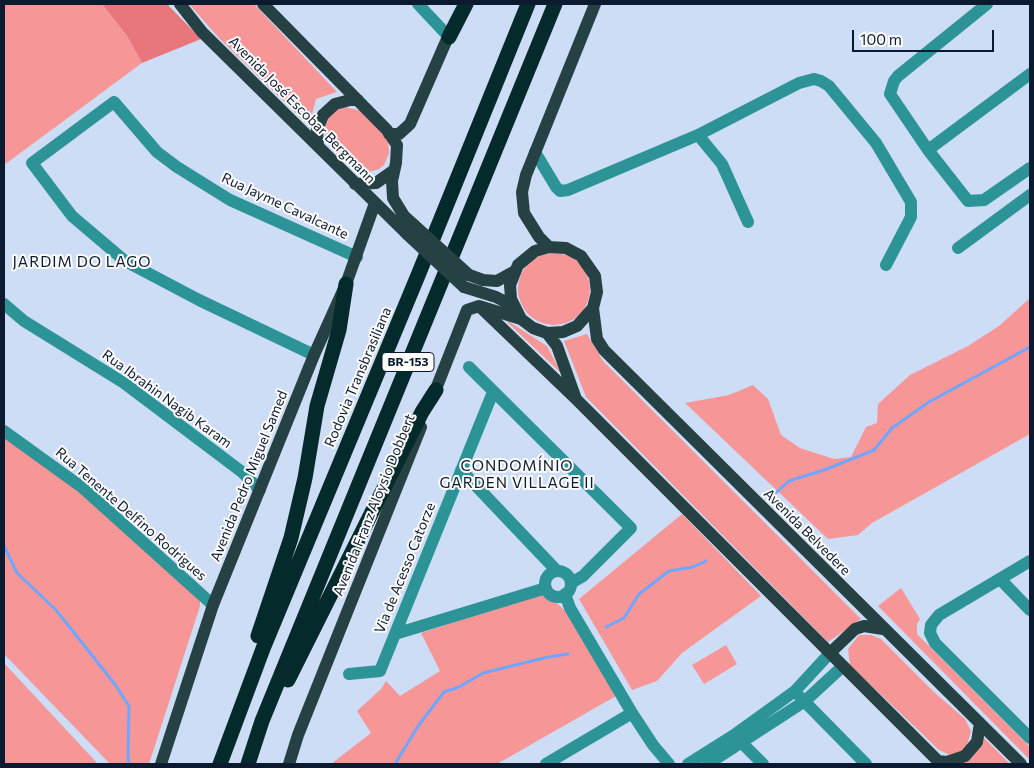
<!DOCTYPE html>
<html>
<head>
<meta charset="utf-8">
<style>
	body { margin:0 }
	#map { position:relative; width:1034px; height:768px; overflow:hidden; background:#cdddf6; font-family:Commissioner,sans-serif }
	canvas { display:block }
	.frame { position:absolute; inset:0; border:5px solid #0c1a30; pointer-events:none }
	.scale { position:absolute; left:852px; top:30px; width:142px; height:22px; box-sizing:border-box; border:2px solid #0c1a30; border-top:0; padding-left:6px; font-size:15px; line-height:18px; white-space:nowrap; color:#0c1a30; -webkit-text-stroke:4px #fcfcfc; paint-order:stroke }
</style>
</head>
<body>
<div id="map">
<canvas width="1034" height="768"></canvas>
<div class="frame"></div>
<div class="scale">100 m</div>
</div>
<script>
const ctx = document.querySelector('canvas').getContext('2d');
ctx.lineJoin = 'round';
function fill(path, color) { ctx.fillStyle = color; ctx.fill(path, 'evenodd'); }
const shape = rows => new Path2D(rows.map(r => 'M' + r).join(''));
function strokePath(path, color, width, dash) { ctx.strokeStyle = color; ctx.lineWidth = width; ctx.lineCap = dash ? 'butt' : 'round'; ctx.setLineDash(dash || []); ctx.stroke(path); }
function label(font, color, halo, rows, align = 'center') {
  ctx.font = font + ' Commissioner,sans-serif'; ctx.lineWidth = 4; ctx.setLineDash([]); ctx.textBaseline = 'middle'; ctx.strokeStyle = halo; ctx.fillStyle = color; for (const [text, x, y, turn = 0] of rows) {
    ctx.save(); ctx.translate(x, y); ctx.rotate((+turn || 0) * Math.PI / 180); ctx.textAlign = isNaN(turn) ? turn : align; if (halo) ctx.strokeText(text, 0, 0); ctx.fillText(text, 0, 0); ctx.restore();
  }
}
const green = shape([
	[4,4,102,4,127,36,142,63,4,165],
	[189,4,254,4,337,92,316,99,309,126,219,38],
	[345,107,362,111,388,140,389,153,384,165,379,169,366,173,354,170,327,143,324,131,326,120,334,111],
	'518 289a36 36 0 1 1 72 0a36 36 0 1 1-72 0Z',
	[1030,298,1030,434,872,523,858,535,828,539,685,403,729,395,753,385,768,399,781,435,800,448,834,459,851,457,866,427,877,423,878,404,910,375,968,346,999,326],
	[508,321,547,346,561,373,507,322],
	[587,334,603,361,861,619,828,642,586,397,564,341],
	[4,435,81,490,200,599,200,606,149,764,110,764,4,654],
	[682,514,761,596,682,653,657,681,632,690,579,599],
	[901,588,920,619,917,624,917,634,1030,747,1030,760,878,606],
	[540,594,556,602,565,611,616,696,497,764,331,764,371,733,357,711,381,689,386,681,400,696,440,671,421,633],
	[859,635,871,635,881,639,934,692,965,719,971,731,967,746,959,753,950,755,939,750,850,665,848,649],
	[726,645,737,664,704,684,692,665],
	[4,663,98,764,4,764],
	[983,737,1010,764,957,764,972,758]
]);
const forest = shape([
	[102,4,167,4,201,39,142,63,127,36]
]);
const stream = shape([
	[769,499,789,481,827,469,874,450,892,428,929,402,1030,347],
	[4,546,17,573,56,610,114,683,129,706,128,761,130,764],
	[606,627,624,618,639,594,669,571,693,567,706,561],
	[395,764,418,726,444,692,459,687,483,673,548,657,568,654]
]);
const minor = shape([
	[418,4,449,37],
	[987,4,898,76,894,81,890,94,928,150,968,201,984,200,1030,168],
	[698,135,722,164,748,222],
	[928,150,1030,74],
	[535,152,556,187,560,191,568,190,698,135,799,83,814,79,821,81,829,86,876,143,911,202,911,217,886,265],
	[958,248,1030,195],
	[4,304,24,321,124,383,242,472,260,490],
	[314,355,199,300,125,261,72,216,32,163,114,102,157,152,177,167,230,200,357,257],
	[469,367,631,528,583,576,571,583],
	[4,431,83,488,213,605],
	[461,470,557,571],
	[1030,561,939,615,931,625,930,633,935,643,1030,738],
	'545 584a13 13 0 1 1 26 0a13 13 0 1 1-26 0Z',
	[1000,579,1030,610],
	[565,594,570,608,632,713,653,745,669,764],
	[395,634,546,588],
	[349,674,380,671,493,392],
	[800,697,866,764],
	[736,737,763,764],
	[546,764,632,713],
	[688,764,734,735,795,691,830,653],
	[708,764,805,701,842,667]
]);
const major = shape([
	[180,4,202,32,407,234],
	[263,4,387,130,397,145,396,163,392,181,393,198,404,216,414,225],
	[389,134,399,134,410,124,451,30],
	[318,146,317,130,323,115,335,104,350,100,358,100],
	[355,184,376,183,393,171],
	[549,247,535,251,518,265,510,285,511,299,521,319,533,328,547,333,563,332,577,326,593,308,597,292,595,276,581,256,566,248,549,247,539,237,524,213,522,192,526,175,595,4],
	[469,275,483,280,497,281,515,271],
	[464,287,496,297,513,306],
	[479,306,576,399,941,764],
	[593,308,597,339,604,350,1021,764],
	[547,333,557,346,576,399],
	[432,399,467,310,479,306,521,319],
	[830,653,855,629,864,626,883,629],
	[937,761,947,762,965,756,977,742,980,723],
	[161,764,213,605,314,355,346,284,375,203],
	[289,764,298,735,421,427]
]);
const highway = shape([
	[449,37,466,4],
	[258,636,291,538,305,478,317,406,339,330,346,284],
	[288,680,422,412,436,390],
	[220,764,264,646,419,273,528,4],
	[248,764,262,721,555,4]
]);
const majorBridge = shape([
	[414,225,469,275],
	[407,234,464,287]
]);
const shields = [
	[408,362,52]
];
const shieldNames = [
	["BR-153",408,362]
];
const streetNames = [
	["Avenida José Escobar Bergmann",302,110,45],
	["Rua Jayme Cavalcante",285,206,25],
	["Rodovia Transbrasiliana",358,377,-67],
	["Rua Ibrahin Nagib Karam",167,399,36],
	["Avenida Pedro Miguel Samed",249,476,-68],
	["Avenida Franz Aloysio Dobbert",374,505,-68],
	["Rua Tenente Delfino Rodrigues",131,514,41],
	["Avenida Belvedere",807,532,45],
	["Via de Acesso Catorze",405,568,-68]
];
const neighbourhoodNames = [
	["JARDIM DO LAGO",82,262],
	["CONDOMÍNIO",517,466],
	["GARDEN VILLAGE II",517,483]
];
fill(green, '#f79697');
fill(forest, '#e9767a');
strokePath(stream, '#6fa6ff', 3);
strokePath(minor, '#2c9397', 12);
strokePath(major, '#254143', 12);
strokePath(highway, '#052a2b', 15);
strokePath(majorBridge, '#254143', 12);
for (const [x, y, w] of shields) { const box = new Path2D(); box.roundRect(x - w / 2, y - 9.5, w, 19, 4); ctx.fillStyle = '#fcfcfc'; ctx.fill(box); strokePath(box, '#0c1a30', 1); }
label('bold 12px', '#0c1a30', null, shieldNames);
label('14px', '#0c1a30', '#fcfcfc', streetNames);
ctx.letterSpacing = '1px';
label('15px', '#0c1a30', '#fcfcfc', neighbourhoodNames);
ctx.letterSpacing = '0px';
</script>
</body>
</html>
